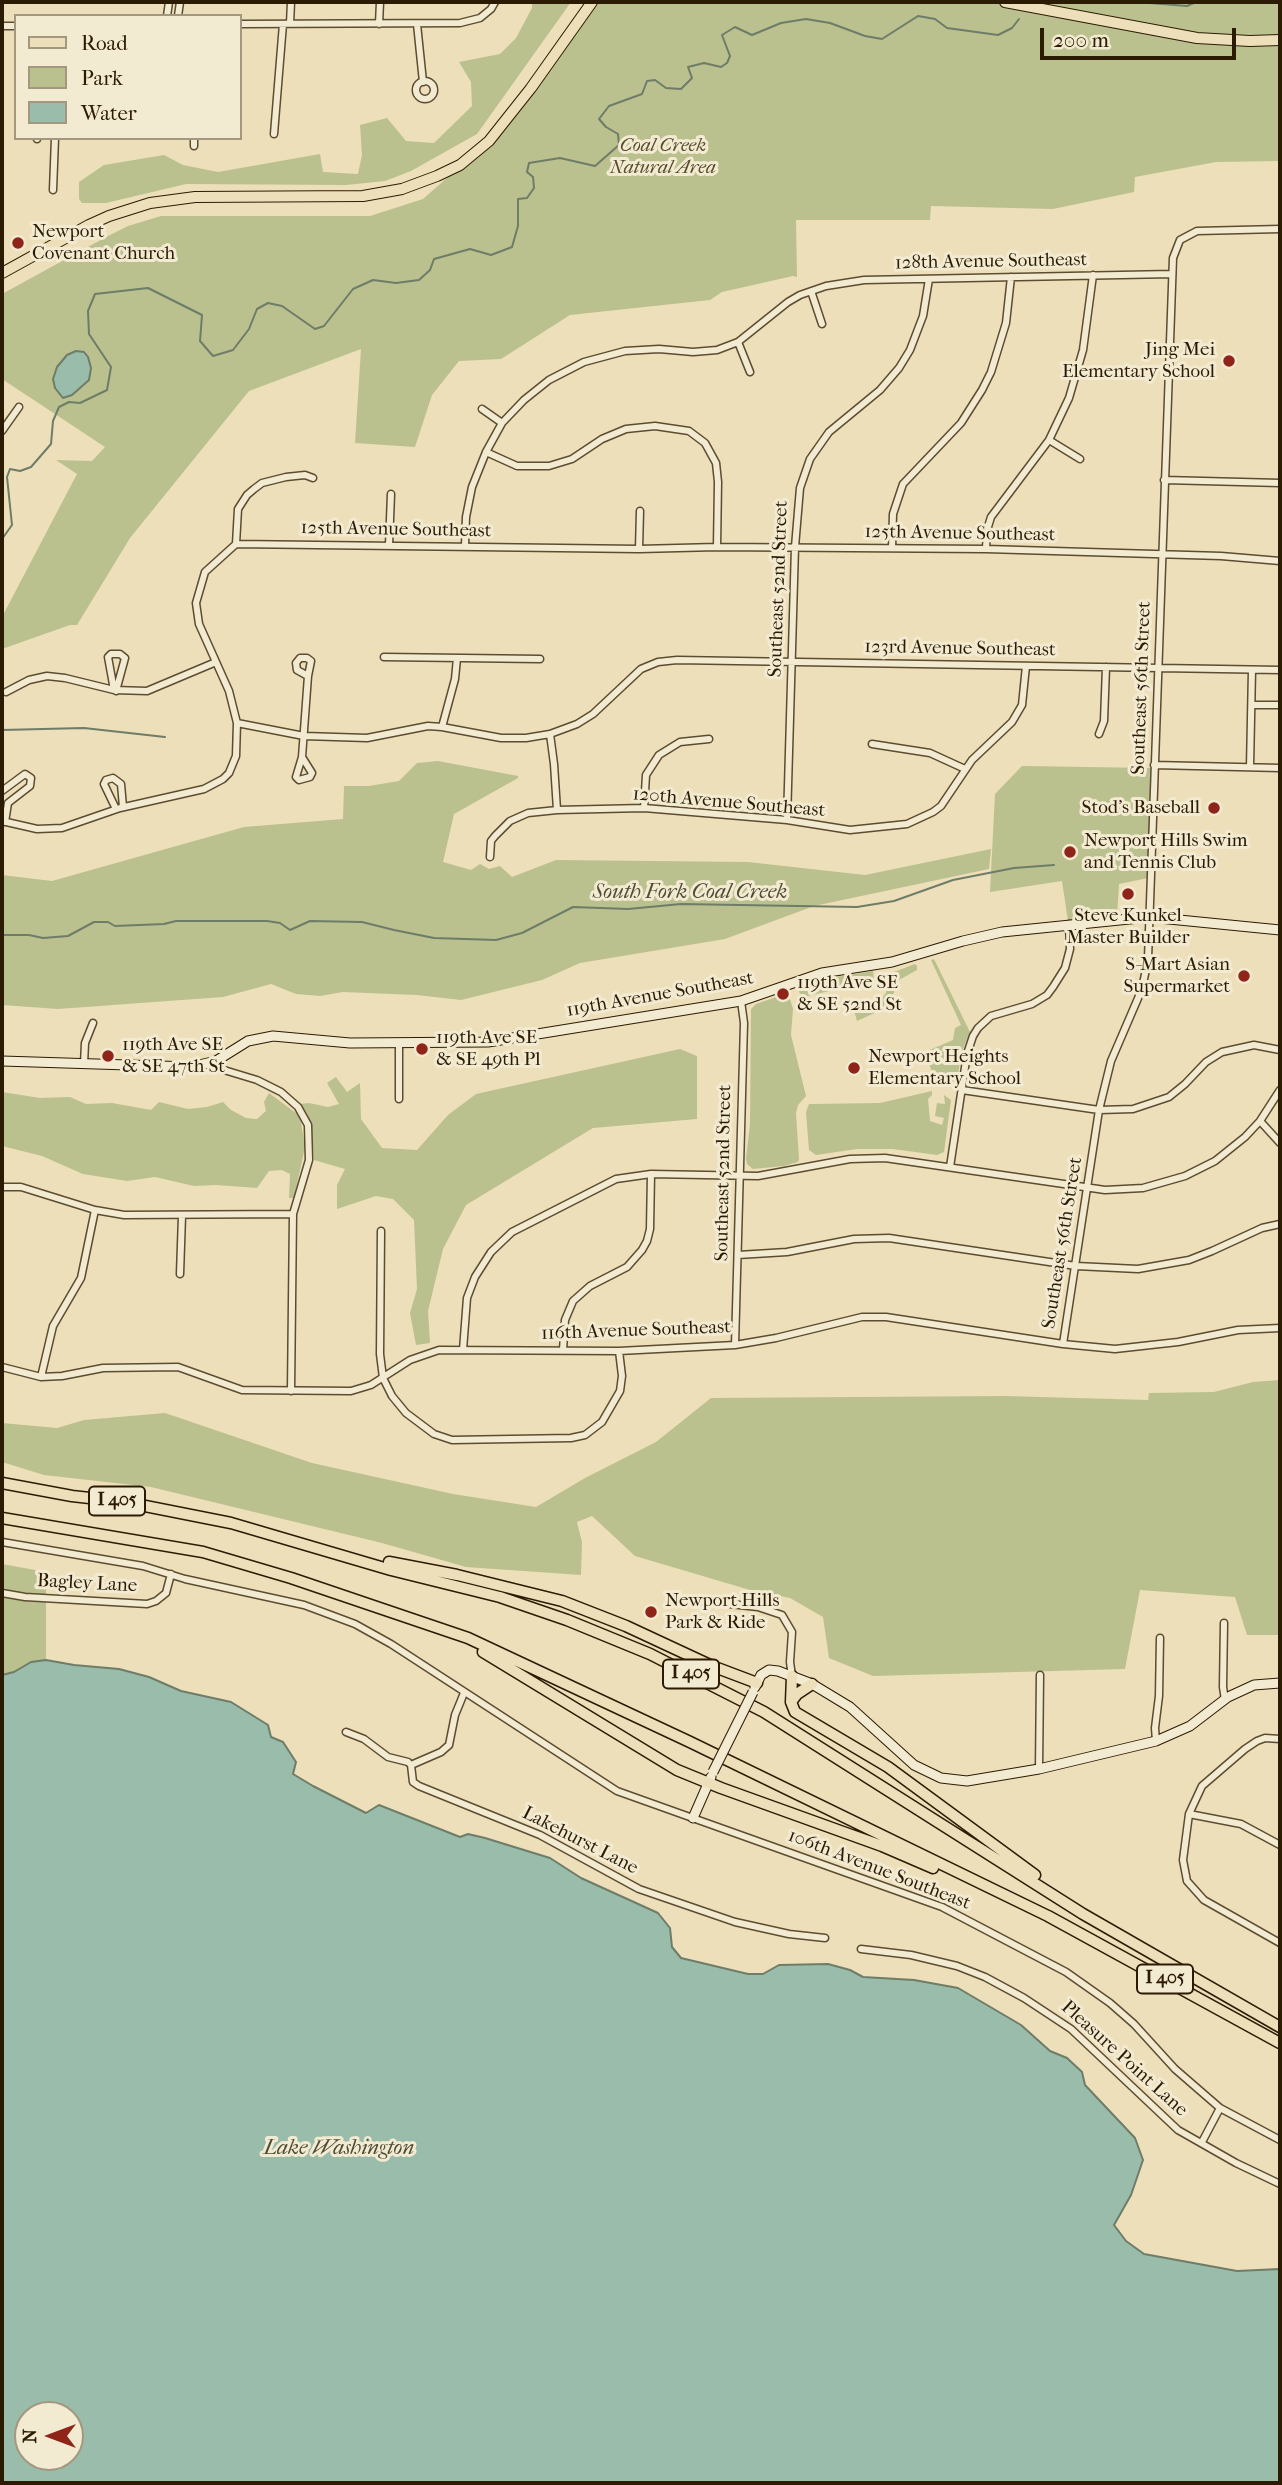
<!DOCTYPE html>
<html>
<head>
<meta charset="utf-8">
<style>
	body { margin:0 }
	#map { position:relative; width:1282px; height:2485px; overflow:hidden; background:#eddfb9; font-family:"IM FELL French Canon",serif }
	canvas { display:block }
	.frame { position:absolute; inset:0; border:4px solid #2c1b03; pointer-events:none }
	.legend { position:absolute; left:14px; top:14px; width:228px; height:126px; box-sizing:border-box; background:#f3ead2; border:2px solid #a3977f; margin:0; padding:9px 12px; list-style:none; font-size:21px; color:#2c1b03 }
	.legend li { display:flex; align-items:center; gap:14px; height:35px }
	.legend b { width:35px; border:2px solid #a3977f }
	.north { position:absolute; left:14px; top:2401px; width:70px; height:70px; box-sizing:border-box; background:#f3ead2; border:2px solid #a3977f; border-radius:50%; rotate:270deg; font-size:19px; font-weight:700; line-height:28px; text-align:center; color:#2c1b03 }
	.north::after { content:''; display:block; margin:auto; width:24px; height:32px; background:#8f2418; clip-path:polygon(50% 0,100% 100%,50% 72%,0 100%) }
	.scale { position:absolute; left:1040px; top:28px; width:196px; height:32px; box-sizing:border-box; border:4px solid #2c1b03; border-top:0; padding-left:9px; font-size:21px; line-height:24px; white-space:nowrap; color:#2c1b03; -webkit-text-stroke:5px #f3ead2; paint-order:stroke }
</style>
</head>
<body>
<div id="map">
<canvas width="1282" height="2485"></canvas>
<div class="frame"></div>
<ul class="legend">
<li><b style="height:9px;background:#eddfb9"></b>Road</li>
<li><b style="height:19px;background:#bac18e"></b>Park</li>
<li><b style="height:19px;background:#9abdab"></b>Water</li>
</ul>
<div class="north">N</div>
<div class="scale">200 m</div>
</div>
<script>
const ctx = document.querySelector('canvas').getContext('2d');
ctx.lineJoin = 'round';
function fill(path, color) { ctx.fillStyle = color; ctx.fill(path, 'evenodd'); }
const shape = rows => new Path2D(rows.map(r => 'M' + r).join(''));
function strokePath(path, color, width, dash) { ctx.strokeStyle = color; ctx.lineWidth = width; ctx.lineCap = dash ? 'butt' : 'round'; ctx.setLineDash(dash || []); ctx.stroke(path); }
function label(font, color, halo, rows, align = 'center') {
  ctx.font = font + ' "IM FELL French Canon",serif'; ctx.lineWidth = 6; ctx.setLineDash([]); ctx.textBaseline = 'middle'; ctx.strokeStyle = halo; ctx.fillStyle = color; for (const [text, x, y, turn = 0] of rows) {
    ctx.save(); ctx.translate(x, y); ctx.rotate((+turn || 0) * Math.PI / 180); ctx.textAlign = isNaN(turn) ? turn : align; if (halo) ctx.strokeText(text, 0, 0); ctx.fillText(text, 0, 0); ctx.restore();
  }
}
const green = shape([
	[532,2,571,2,477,134,411,171,385,181,346,185,186,184,106,203,82,203,79,199,79,182,104,165,164,155,183,165,218,172,320,154,323,172,358,174,362,155,360,125,387,118,406,141,434,143,472,106,471,82,459,62,500,54,516,38,532,8],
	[595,2,1280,2,1280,161,1216,162,1135,177,1134,192,1053,209,931,206,930,220,796,220,797,277,793,276,722,292,710,300,570,315,501,359,459,361,432,395,415,447,355,443,361,349,249,391,130,538,77,625,70,625,2,649,2,617,77,474,56,460,92,461,105,447,2,379,2,294,108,236,128,226,161,216,370,216,423,199,480,149],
	[438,761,518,776,518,778,454,814,443,862,471,870,480,864,489,869,500,866,512,877,556,860,748,862,865,875,991,849,989,869,814,906,725,939,580,963,542,980,461,1000,417,995,343,992,320,996,296,994,271,984,223,997,58,1009,2,1005,2,875,52,881,244,827,343,819,344,786,369,786,399,781,417,763],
	[1022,766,1151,768,1148,878,1119,884,1117,916,1068,921,1062,881,990,892,995,794],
	[934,959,970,1032,961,1054,958,1075,954,1083,947,1085,938,1083,934,1078,925,1052,953,1040,955,1028,961,1025,931,960],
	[915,964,917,966,917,970,897,981,890,1006,857,1021,853,1007,879,1001,886,993,886,975],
	[873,971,874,981,803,997,799,992,799,989,824,979],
	[785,994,789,996,793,1009,791,1035,806,1096,798,1105,796,1113,799,1159,798,1162,784,1166,753,1169,747,1164,746,1158,750,1124,751,1009,756,1004],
	[680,1049,697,1056,697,1119,593,1128,466,1205,443,1249,428,1311,430,1343,416,1345,410,1313,417,1289,414,1220,393,1199,376,1196,337,1209,337,1185,345,1169,314,1160,311,1124,299,1104,309,1103,328,1107,339,1104,327,1083,336,1077,347,1092,360,1083,361,1119,382,1148,417,1150,448,1115,476,1094],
	[932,1091,932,1095,928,1099,930,1121,942,1125,944,1118,935,1116,937,1103,945,1104,944,1095,951,1100,944,1152,937,1155,893,1149,857,1149,816,1155,809,1150,806,1112,809,1104,880,1103],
	[2,1092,40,1098,70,1097,86,1104,112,1103,151,1110,159,1102,188,1109,207,1107,223,1102,231,1110,246,1118,257,1119,266,1111,264,1102,269,1093,300,1116,305,1147,294,1198,289,1198,290,1174,282,1170,269,1171,257,1188,216,1185,194,1186,155,1177,127,1181,83,1174,42,1156,2,1146],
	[1280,1380,1280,1635,1247,1635,1235,1597,1140,1590,1125,1669,873,1676,829,1658,823,1617,790,1598,750,1590,635,1556,592,1516,577,1522,582,1542,581,1575,466,1567,382,1543,151,1487,44,1475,2,1462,2,1423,57,1428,84,1420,165,1413,312,1463,453,1494,536,1507,585,1478,656,1442,711,1398,1005,1396,1148,1400,1149,1393,1214,1392,1253,1382],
	[2,1564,46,1572,46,1660,31,1662,14,1672,2,1675]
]);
const water = shape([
	[76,351,84,352,88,357,91,368,89,380,72,395,63,398,55,388,53,379,57,367,67,355,76,351],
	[46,1660,74,1665,119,1669,149,1677,181,1691,231,1702,268,1725,271,1737,283,1742,296,1762,293,1774,313,1786,366,1813,379,1805,460,1837,468,1834,485,1838,550,1858,581,1878,658,1913,670,1928,672,1947,681,1958,748,1974,763,1974,779,1965,828,1964,850,1970,863,1977,914,1980,958,1988,1021,2025,1050,2051,1067,2058,1082,2072,1085,2085,1135,2138,1143,2160,1131,2195,1114,2225,1126,2241,1144,2254,1237,2271,1280,2269,1280,2483,2,2483,2,1675,14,1672,31,1662,46,1660],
	[28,2415,70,2415,70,2457,28,2457,28,2415]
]);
const stream = shape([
	[1137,2,1187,6,1196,2],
	[2,539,12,525,7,477,10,469,20,471,31,467,51,444,53,421,59,407,69,402,80,403,107,390,111,367,89,334,88,311,95,294,148,288,202,315,200,341,213,356,233,350,249,329,257,309,268,303,282,306,315,329,324,326,353,289,373,280,396,283,419,280,430,270,434,259,470,249,491,255,512,247,518,226,518,199,527,198,534,188,533,177,527,172,529,163,560,158,595,166,619,145,618,134,606,127,599,119,609,106,642,94,647,81,655,80,666,88,681,89,692,78,688,67,704,63,721,67,727,63,730,56,722,35,735,27,752,35,781,23,806,19,830,23,865,36,882,39,918,16,935,19,947,28,998,35,1012,28,1019,19],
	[2,730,84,728,165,737],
	[2,935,29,935,43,938,68,936,94,922,108,922,115,926,164,924,176,921,267,921,280,923,290,930,310,921,362,922,394,930,434,938,496,940,522,933,573,907,628,909,681,904,857,907,894,901,953,880,1014,868,1054,865]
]);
const street = shape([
	[167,16,169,2],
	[178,16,180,2],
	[240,24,460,23,480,18,491,9,495,2],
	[290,24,291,2],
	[379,24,380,2],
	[417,24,423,82],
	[2,26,16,26],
	'416 90a9 9 0 1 1 18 0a9 9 0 1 1-18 0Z',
	[274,134,283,24],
	[194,138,194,146],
	[37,139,37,138],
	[53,190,55,138],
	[811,291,822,324],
	[738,342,750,372],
	[502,423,524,400,549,380,584,362,625,351,659,349,693,352,717,350,738,342,788,302,800,295,826,286,864,280,1172,274],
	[2,431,19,407],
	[1049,440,1080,459],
	[486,452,517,466,549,466,572,459,602,439,626,429,655,426,689,431,705,443,716,463,718,482,717,547],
	[1164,480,1280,483],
	[236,544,639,549,717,547,986,549,1221,556,1280,561],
	[236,544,238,509,247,495,254,489,262,483,286,477,305,475,313,478],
	[389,545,391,494],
	[465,546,466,517,472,487,486,452,502,423,482,409],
	[892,548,893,514,903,484,961,423,982,390,991,372,1006,323,1011,277],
	[639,549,640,511],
	[986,549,987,530,991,517,1049,440,1069,398,1083,350,1093,275],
	[384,657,540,659],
	[114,690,108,657,111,654,120,654,125,658,116,691],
	[6,692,29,680,47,676,65,678,114,690,147,691,216,662],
	[1252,705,1280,705],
	[237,723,304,736,367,738,428,726,442,727,501,738,526,738,550,734,577,724,593,714,641,669,658,662,677,660,1280,670],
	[442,727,455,679,457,658],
	[550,734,554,764,557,810],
	[1099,734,1104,721,1106,667],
	[872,744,930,753,965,769],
	[302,757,312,773,310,777,299,780,296,777,302,757,308,676,297,670,296,663,300,658,307,658,311,661,308,676],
	[1154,765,1280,768],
	[1250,767,1252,670],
	[2,791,25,774,31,778,30,786,8,803,5,822],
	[644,808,646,775,659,755,680,742,709,739],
	[116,809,104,784,106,780,113,778,121,784,123,807],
	[787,820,795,547,800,488,810,459,829,432,880,390,899,368,910,350,923,316,929,279],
	[2,821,37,829,62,828,120,808,204,789,223,779,229,773,236,756,237,723,229,691,199,624,196,603,205,572,236,544],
	[490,857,491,841,495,836,510,821,528,813,557,810,644,808,787,820,850,830,907,824,933,812,941,806,972,760,1012,722,1022,705,1026,666],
	[216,1061,224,1070,257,1080,281,1092,298,1107,308,1125,309,1160,293,1214,291,1391],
	[84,1064,85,1043,93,1023],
	[962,1090,1099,1110,1133,1109,1169,1097,1185,1084,1206,1062,1222,1052,1254,1045,1280,1050],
	[1280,1090,1260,1121,1280,1143],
	[399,1099,399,1043],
	[950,1167,967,1054,973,1036,978,1028,991,1016,1032,1004,1047,995,1053,987,1065,968,1070,949,1069,924],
	[2,1187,21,1187,95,1210,124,1215,293,1214],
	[381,1231,380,1354,383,1378,392,1396,406,1413,434,1434,452,1440,571,1438,585,1435,602,1422,620,1391,622,1376,619,1351],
	[738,1255,787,1252,854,1239,889,1238,1076,1266,1138,1269,1189,1260,1212,1251,1262,1228,1280,1224],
	[180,1274,182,1216],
	[1063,1344,1099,1110,1111,1061,1142,989,1148,959,1173,258,1180,240,1197,231,1280,229],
	[735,1345,744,1023,741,1001],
	[463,1350,467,1298,475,1277,491,1252,512,1232,616,1179,651,1174,758,1176,850,1159,885,1158,1105,1190,1143,1188,1185,1176,1215,1161,1245,1137,1260,1121],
	[563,1350,565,1320,573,1301,590,1286,627,1267,642,1250,647,1241,650,1229,651,1174],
	[2,1367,41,1377,62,1376,103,1368,178,1367,242,1390,351,1391,371,1385,410,1360,439,1350,619,1351,735,1345,776,1338,862,1317,886,1317,1063,1344,1115,1349,1178,1342,1238,1330,1280,1328],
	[41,1377,53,1326,81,1278,95,1210],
	[2,1542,143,1566,185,1579,304,1605,355,1624,391,1644,617,1791,942,1907,1066,1972,1110,2003,1134,2024,1175,2069,1220,2108,1280,2140],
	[2,1593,25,1597,147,1604,156,1601,166,1593,171,1574],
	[701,1601,758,1607,782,1615,792,1632,790,1662,792,1676],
	[1224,1623,1223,1687,1225,1700],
	[346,1732,364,1739,388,1757,408,1762,411,1765,413,1782,419,1786,540,1835,639,1889,735,1922,789,1934,825,1938],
	[1280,1739,1265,1738,1257,1741,1245,1749,1202,1786,1189,1814,1183,1860,1187,1881,1204,1900,1280,1943],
	[1156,1741,1155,1728,1159,1696,1160,1638],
	[411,1765,441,1752,449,1745,455,1715,464,1693],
	[1039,1769,1040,1675],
	[1189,1814,1241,1824,1280,1845],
	[861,1949,911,1955,957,1966,985,1977,1024,1998,1071,2029,1178,2130,1236,2163,1280,2184],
	[1202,2142,1220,2108]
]);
const secondary = shape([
	[2,1061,191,1067,216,1061,248,1041,273,1036,350,1043,488,1042,741,1001,822,973,892,962,963,941,1002,932,1149,917,1280,930],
	[755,1687,761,1675,769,1670,778,1671,812,1684,850,1707,914,1765,941,1778,967,1781,1039,1769,1156,1741,1190,1726,1228,1697,1254,1685,1280,1683],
	[693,1818,711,1777]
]);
const primary = shape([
	[1005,2,1197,38,1250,41,1280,40],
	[2,273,89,225,109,216,150,203,195,197,363,196,402,189,437,176,460,165,489,141,531,88,592,2]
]);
const highway = shape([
	[2,1483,72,1496,125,1502,231,1523,391,1570,500,1597,567,1620,650,1654,764,1712,1083,1914,1280,2027],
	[2,1518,203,1552,291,1578,468,1638,690,1742,1048,1916,1280,2043],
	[389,1562,457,1575,562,1601,626,1626,712,1666,757,1683],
	[483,1652,677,1770,721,1788,882,1846,933,1868],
	[792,1676,791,1702,795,1712,888,1767,1035,1875],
	[791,1702,797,1694,812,1684]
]);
const secondaryBridge = shape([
	[713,1772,753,1692]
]);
const markers = [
	[18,243,7,"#8f2418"],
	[1229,361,7,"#8f2418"],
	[1214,808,7,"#8f2418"],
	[1070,852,7,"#8f2418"],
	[1128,894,7,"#8f2418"],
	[1244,976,7,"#8f2418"],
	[783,994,7,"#8f2418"],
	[422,1049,7,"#8f2418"],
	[108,1056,7,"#8f2418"],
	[854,1068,7,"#8f2418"],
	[651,1612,7,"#8f2418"]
];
const shields = [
	[117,1501,56],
	[691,1674,56],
	[1165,1979,56]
];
const shieldNames = [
	["I 405",117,1501],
	["I 405",691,1674],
	["I 405",1165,1979]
];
const parkNames = [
	["Coal Creek",663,146],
	["Natural Area",663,168]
];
const poiNames = [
	["Newport",32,232],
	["Covenant Church",32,254],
	["Jing Mei",1215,350,"right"],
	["Elementary School",1215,372,"right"],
	["Stod's Baseball",1200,808,"right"],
	["Newport Hills Swim",1084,841],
	["and Tennis Club",1084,863],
	["Steve Kunkel",1128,916,"center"],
	["Master Builder",1128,938,"center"],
	["S-Mart Asian",1230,965,"right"],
	["Supermarket",1230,987,"right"],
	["119th Ave SE",797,983],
	["& SE 52nd St",797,1005],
	["119th Ave SE",436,1038],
	["& SE 49th Pl",436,1060],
	["119th Ave SE",122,1045],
	["& SE 47th St",122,1067],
	["Newport Heights",868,1057],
	["Elementary School",868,1079],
	["Newport Hills",665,1601],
	["Park & Ride",665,1623]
];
const streetNames = [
	["128th Avenue Southeast",991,262,-1],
	["125th Avenue Southeast",396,530,1],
	["125th Avenue Southeast",960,534,1],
	["Southeast 52nd Street",779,589,-88],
	["123rd Avenue Southeast",960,649,1],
	["Southeast 56th Street",1142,688,-88],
	["120th Avenue Southeast",729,803,5],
	["119th Avenue Southeast",660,995,-10],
	["Southeast 52nd Street",724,1173,-89],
	["Southeast 56th Street",1063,1243,-81],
	["116th Avenue Southeast",636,1331,-2],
	["Bagley Lane",87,1584,3],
	["Lakehurst Lane",580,1841,27],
	["106th Avenue Southeast",879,1870,21],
	["Pleasure Point Lane",1124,2059,42]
];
const waterNames = [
	["South Fork Coal Creek",690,893],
	["Lake Washington",339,2149]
];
fill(green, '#bac18e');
fill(water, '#9abdab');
strokePath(water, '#6e7c68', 2);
strokePath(stream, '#6e7c68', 2);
strokePath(street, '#5c4c30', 9);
strokePath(secondary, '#2c1b03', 11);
strokePath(primary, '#2c1b03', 12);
strokePath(highway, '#2c1b03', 13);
strokePath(street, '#f3ead2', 6);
strokePath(secondary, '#f3ead2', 9);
strokePath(primary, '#eddfb9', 10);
strokePath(highway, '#eddfb9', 10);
strokePath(secondaryBridge, '#2c1b03', 11, []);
strokePath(secondaryBridge, '#f3ead2', 9);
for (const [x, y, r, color] of markers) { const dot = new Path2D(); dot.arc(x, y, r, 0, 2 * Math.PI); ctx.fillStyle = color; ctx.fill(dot); strokePath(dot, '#f3ead2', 2.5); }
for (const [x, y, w] of shields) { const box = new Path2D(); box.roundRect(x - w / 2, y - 14.5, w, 29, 5); ctx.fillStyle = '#f3ead2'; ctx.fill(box); strokePath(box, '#2c1b03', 2); }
label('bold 18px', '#2c1b03', null, shieldNames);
label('italic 19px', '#574d2d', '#f3ead2', parkNames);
label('19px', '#2c1b03', '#f3ead2', poiNames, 'left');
label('19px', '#2c1b03', '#f3ead2', streetNames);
label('italic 21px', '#4d4c35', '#f3ead2', waterNames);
</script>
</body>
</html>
